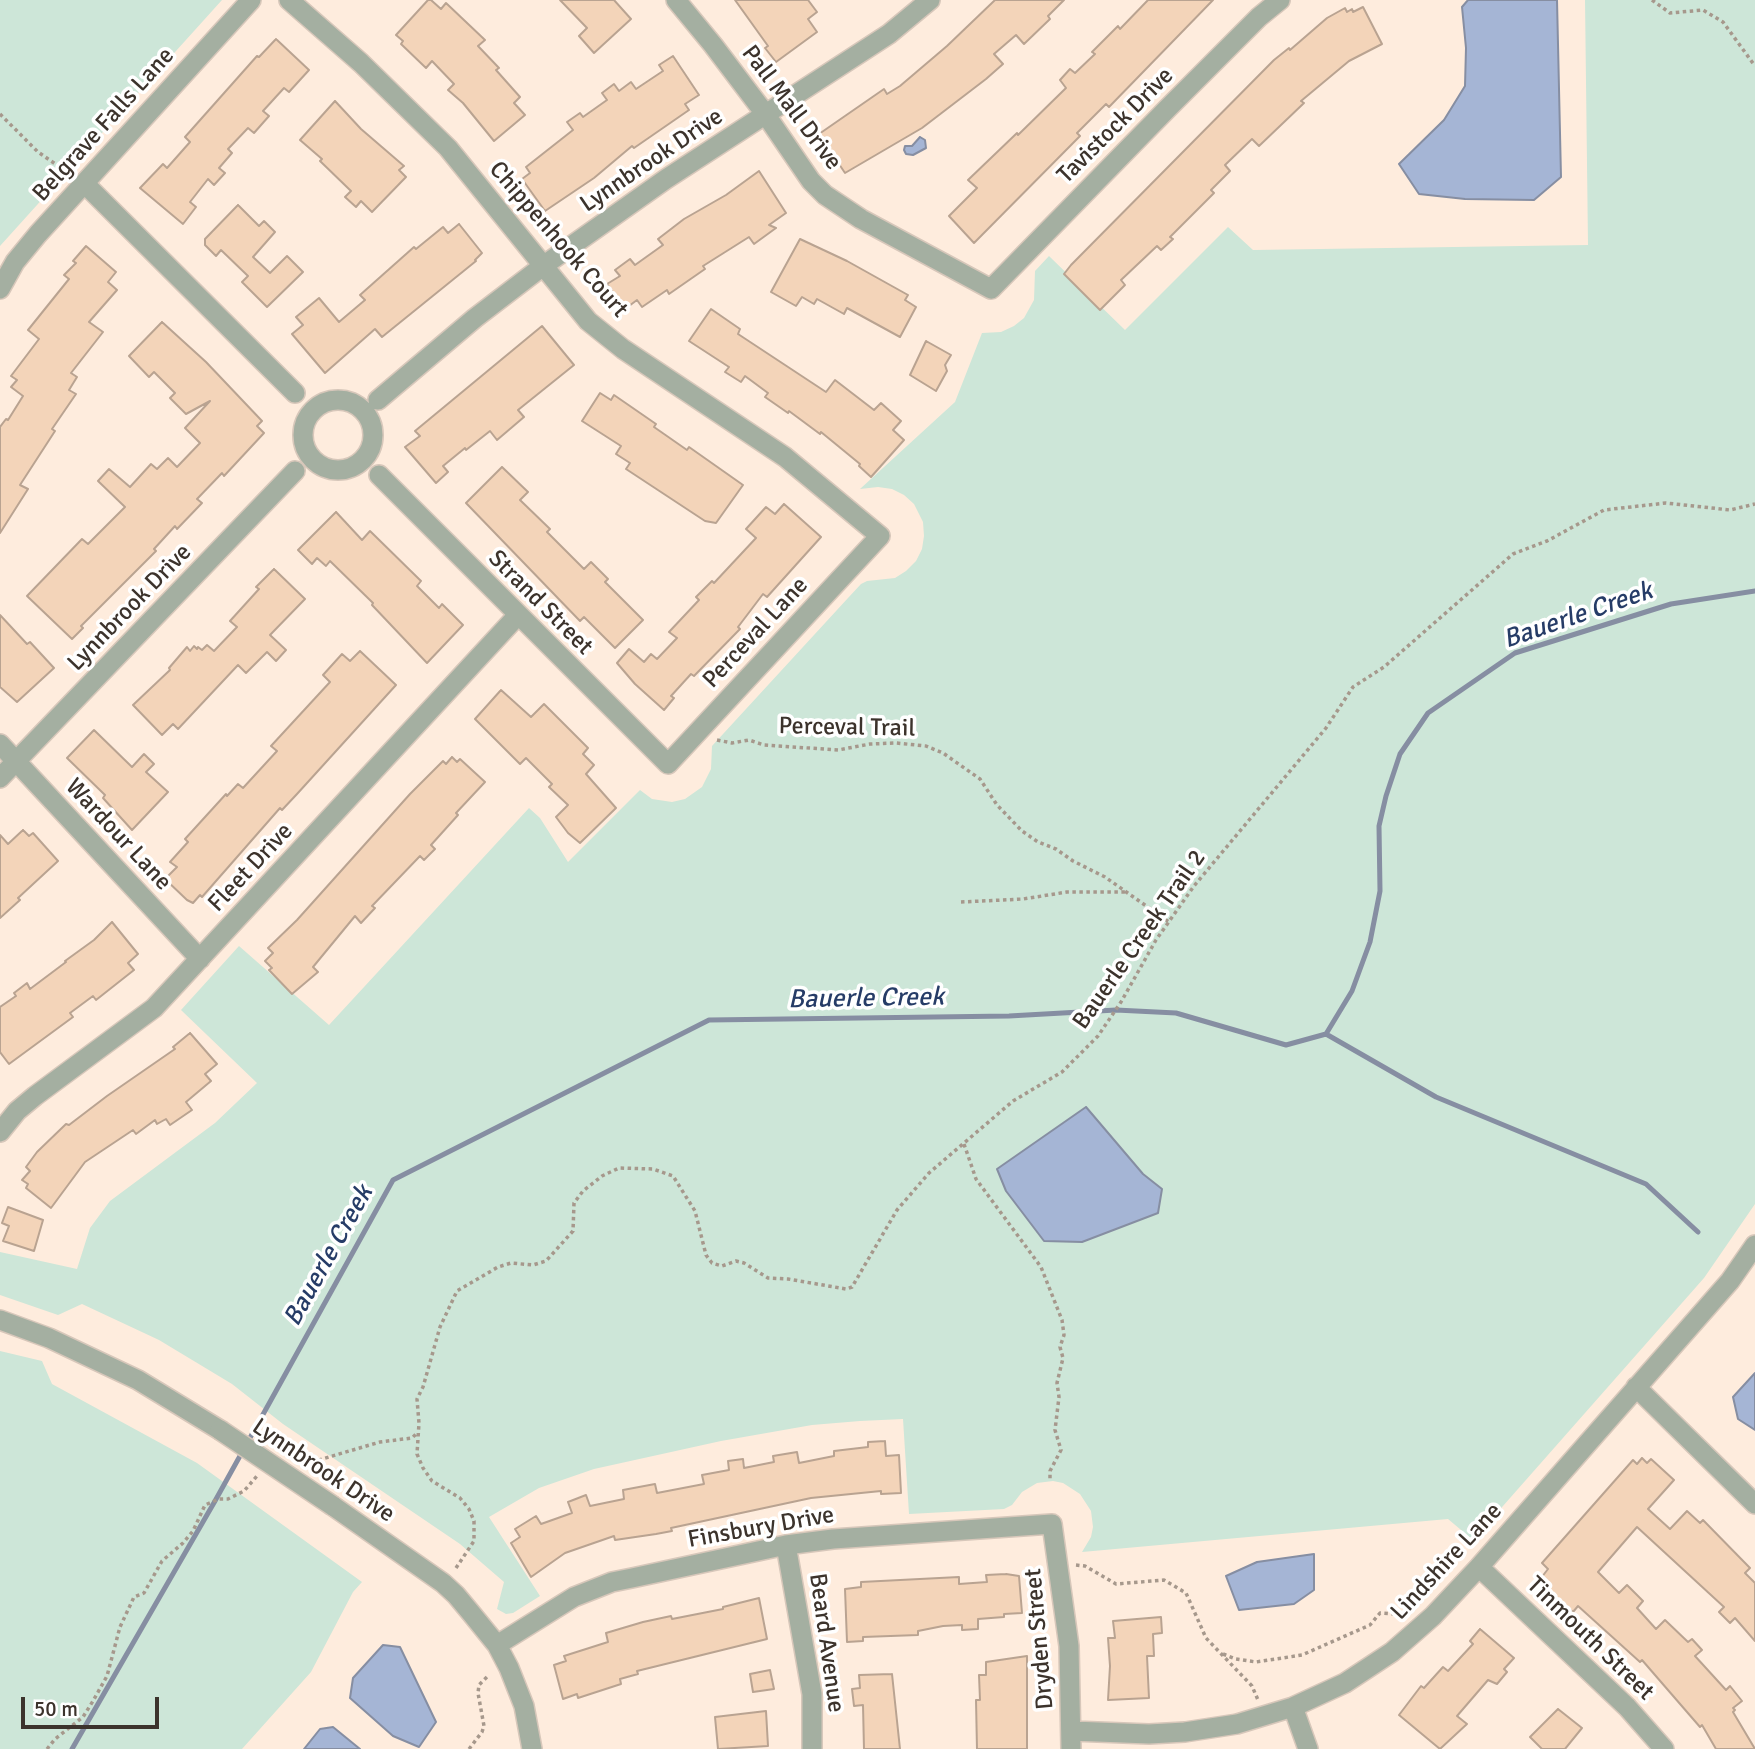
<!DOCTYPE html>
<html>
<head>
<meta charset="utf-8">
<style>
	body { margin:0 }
	#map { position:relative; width:1755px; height:1749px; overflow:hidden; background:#feecdd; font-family:Signika,sans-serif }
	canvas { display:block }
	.scale { position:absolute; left:21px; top:1697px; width:138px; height:32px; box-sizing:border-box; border:4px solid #3c332c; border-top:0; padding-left:9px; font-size:21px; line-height:24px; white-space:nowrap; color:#3c332c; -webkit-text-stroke:5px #fff; paint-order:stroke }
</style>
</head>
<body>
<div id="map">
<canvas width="1755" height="1749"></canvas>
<div class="scale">50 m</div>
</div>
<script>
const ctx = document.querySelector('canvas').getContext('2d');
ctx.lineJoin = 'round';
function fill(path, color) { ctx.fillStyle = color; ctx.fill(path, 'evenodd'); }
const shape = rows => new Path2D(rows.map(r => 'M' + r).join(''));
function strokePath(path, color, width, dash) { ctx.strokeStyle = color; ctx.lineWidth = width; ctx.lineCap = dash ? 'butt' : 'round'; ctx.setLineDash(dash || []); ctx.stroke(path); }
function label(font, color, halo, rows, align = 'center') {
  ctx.font = font + ' Signika,sans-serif'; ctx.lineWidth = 7; ctx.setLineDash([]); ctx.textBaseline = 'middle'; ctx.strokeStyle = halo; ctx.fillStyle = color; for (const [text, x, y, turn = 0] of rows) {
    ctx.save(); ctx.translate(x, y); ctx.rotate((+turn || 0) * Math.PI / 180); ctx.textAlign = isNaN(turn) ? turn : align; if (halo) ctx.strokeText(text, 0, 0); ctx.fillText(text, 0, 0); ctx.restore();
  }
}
const green = shape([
	[0,0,222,0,0,246],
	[1585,0,1755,0,1755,1204,1704,1278,1473,1540,1448,1519,1082,1552,1091,1537,1093,1527,1091,1511,1080,1494,1063,1483,1053,1481,1037,1483,1022,1492,1012,1505,1004,1509,909,1514,903,1419,860,1421,812,1425,721,1441,594,1469,539,1488,489,1517,540,1596,513,1613,506,1614,497,1609,504,1582,460,1544,283,1424,232,1384,159,1340,82,1304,58,1315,0,1295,0,1252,77,1269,90,1228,110,1201,215,1123,257,1083,181,1010,239,946,329,1025,529,808,540,818,568,862,640,790,652,799,672,802,685,799,702,787,711,769,712,746,848,598,861,584,867,581,895,578,906,571,916,561,922,549,924,536,923,522,914,504,904,495,892,489,878,487,860,489,955,402,982,333,1001,332,1014,326,1024,318,1034,300,1035,271,1049,256,1125,330,1228,227,1253,250,1588,245],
	[0,1351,42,1361,52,1384,197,1463,362,1582,353,1592,311,1672,242,1749,0,1749]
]);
const water = shape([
	[1468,0,1557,0,1561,177,1534,200,1465,199,1419,194,1399,164,1444,120,1465,86,1466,48,1462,7,1468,0],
	[920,137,925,140,926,148,913,155,906,154,904,150,905,146,912,146,920,137],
	[1086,1107,1143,1174,1162,1189,1158,1213,1082,1242,1044,1241,1006,1191,997,1169,1086,1107],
	[1755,1373,1755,1430,1738,1419,1733,1397,1755,1373],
	[1314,1554,1314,1590,1294,1604,1239,1610,1226,1576,1257,1562,1314,1554],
	[383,1645,400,1647,436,1722,419,1747,393,1736,350,1698,353,1678,383,1645],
	[333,1727,360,1749,304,1749,320,1729,333,1727]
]);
const stream = shape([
	[1326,1034,1436,1097,1646,1184,1698,1232],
	[72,1749,215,1501,393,1180,709,1020,1009,1016,1116,1010,1176,1013,1286,1045,1326,1034,1352,991,1370,942,1380,891,1379,826,1386,796,1400,754,1428,713,1515,653,1671,604,1755,591]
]);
const building = shape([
	[428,0,431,0,441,9,446,3,485,40,478,46,499,68,496,70,520,97,514,103,525,115,494,141,463,103,448,90,454,84,432,61,426,68,401,44,403,41,396,35,428,0],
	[560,0,614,0,631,19,594,53,579,36,587,28,560,0],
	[735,0,808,0,817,12,808,19,817,32,776,62,765,48,768,46,735,0],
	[995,0,1064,0,1048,16,1050,19,1024,44,1016,35,994,54,1003,64,986,79,922,128,845,173,819,134,884,89,887,94,900,86,947,46,995,0],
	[1148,0,1213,0,1109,107,1106,104,1077,133,1080,136,974,243,949,216,977,188,968,180,1017,133,1018,135,1066,88,1060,80,1070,69,1075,73,1095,54,1092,52,1118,26,1120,29,1148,0],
	[1363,7,1382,44,1349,61,1301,101,1304,103,1259,146,1252,139,1225,165,1230,171,1211,190,1214,193,1170,237,1173,239,1161,250,1157,246,1121,280,1125,285,1100,310,1064,274,1071,265,1274,60,1289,48,1290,50,1327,18,1345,8,1347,12,1352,9,1353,12,1363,7],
	[276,39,309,70,289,92,284,88,263,111,269,116,254,133,248,128,228,149,232,153,219,168,225,173,214,185,208,179,190,202,196,207,183,224,140,188,163,164,167,168,190,142,185,137,257,56,259,57,276,39],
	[673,56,699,95,685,104,689,110,634,148,632,146,594,178,545,211,522,179,530,173,526,167,573,130,567,122,580,113,583,117,607,100,602,93,614,84,619,91,631,82,636,89,663,71,659,65,673,56],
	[335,101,361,129,404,166,399,170,406,177,372,212,361,201,356,207,345,197,351,191,320,161,322,159,300,140,335,101],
	[759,171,786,213,769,225,776,228,754,244,749,237,703,266,705,269,669,294,667,290,642,307,637,300,625,309,607,284,620,276,615,270,630,259,635,265,663,245,658,239,684,219,726,195,759,171],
	[238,205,259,226,264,221,275,232,253,257,270,273,287,256,303,272,267,307,242,282,248,276,221,250,216,256,205,245,205,239,238,205],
	[459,224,482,253,475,260,476,261,382,337,375,329,325,373,292,334,303,325,296,317,319,298,339,322,365,300,360,295,414,247,416,249,443,227,448,233,459,224],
	[800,239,847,261,908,295,905,300,916,307,900,337,847,308,844,314,817,299,814,304,802,297,796,306,771,292,800,239],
	[86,246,116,272,108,282,117,290,89,322,103,332,71,373,77,377,69,390,76,394,52,429,55,431,20,485,28,489,0,533,0,427,6,419,8,420,23,396,11,387,17,380,11,376,39,339,28,330,69,279,64,275,76,263,73,261,86,246],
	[711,309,740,329,738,334,826,392,835,380,874,410,881,403,901,421,893,430,904,440,871,477,859,466,860,464,821,432,820,434,789,411,788,413,765,397,768,393,745,376,741,382,725,372,729,367,689,341,711,309],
	[162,322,206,362,262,421,257,426,264,433,224,476,222,473,197,499,202,503,177,529,175,526,154,549,156,551,81,626,83,628,72,639,27,596,82,539,88,544,125,507,98,481,109,469,130,487,151,464,157,469,168,458,177,467,200,443,185,428,210,401,186,414,170,398,175,393,154,372,149,377,129,356,162,322],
	[542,326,574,365,518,410,524,417,497,440,490,431,466,450,465,448,443,466,448,472,436,483,405,447,420,436,415,431,542,326],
	[926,341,951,355,945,365,947,371,936,391,910,375,926,341],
	[600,393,611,400,614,395,656,424,654,427,687,450,689,447,743,485,716,523,705,521,626,469,630,463,616,454,621,446,582,421,600,393],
	[502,467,528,492,520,500,550,529,547,532,584,569,591,562,608,579,605,582,643,620,615,648,584,617,580,621,466,503,502,467],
	[784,504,821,537,767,597,763,594,738,627,740,629,694,676,691,674,671,696,674,698,664,710,635,684,617,663,629,649,644,662,651,654,657,659,677,638,669,632,699,600,696,597,712,581,714,583,756,538,746,529,766,507,775,514,784,504],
	[336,512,362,540,370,531,421,581,417,586,439,608,442,604,463,625,427,663,372,605,373,603,330,561,326,566,317,558,312,564,298,550,336,512],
	[274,569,305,599,270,635,286,650,276,661,267,652,246,673,238,665,178,729,173,724,162,735,133,705,170,670,169,668,187,647,190,651,194,646,197,649,198,647,202,650,207,645,214,651,237,627,230,621,259,589,256,587,274,569],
	[0,615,27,644,30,642,54,668,17,702,0,687,0,615],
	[360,651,396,685,297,794,282,810,280,808,202,897,200,895,193,903,187,900,165,879,177,867,170,862,188,842,185,839,226,794,227,796,238,784,243,788,277,751,271,746,330,682,323,675,342,654,350,661,360,651],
	[501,690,531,717,544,704,588,748,583,754,594,765,586,774,616,808,580,843,568,833,556,817,568,805,549,787,552,784,526,758,520,764,475,719,501,690],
	[94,730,132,767,144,754,154,764,146,772,168,792,132,830,103,798,105,795,67,758,94,730],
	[452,757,457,762,460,759,485,782,456,813,458,815,431,845,435,849,424,860,420,856,372,906,375,908,361,923,355,916,313,967,318,972,292,994,269,970,272,968,265,961,273,953,268,948,297,920,410,794,443,761,446,764,452,757],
	[23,830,29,836,33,833,58,861,18,898,20,900,0,918,0,835,8,844,23,830],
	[112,922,138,954,128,963,134,970,96,1000,93,996,70,1013,73,1017,9,1064,0,1052,0,1007,16,996,14,993,27,983,30,989,66,962,65,961,94,940,112,922],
	[190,1033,217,1064,205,1074,211,1081,186,1102,192,1110,170,1125,166,1119,157,1124,155,1120,136,1134,133,1130,85,1162,51,1208,26,1188,28,1184,22,1180,30,1171,26,1167,37,1152,66,1124,69,1125,107,1096,175,1049,173,1047,190,1033],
	[8,1207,43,1220,34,1251,3,1241,9,1226,2,1223,8,1207],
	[885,1441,886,1456,899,1455,901,1493,881,1494,881,1491,811,1498,671,1528,672,1531,656,1534,615,1540,614,1536,565,1553,531,1577,511,1543,520,1537,515,1529,536,1516,541,1524,572,1513,568,1502,586,1495,590,1506,624,1499,623,1490,655,1484,657,1493,704,1484,702,1475,729,1470,728,1461,743,1459,744,1468,774,1462,773,1456,797,1452,799,1463,834,1456,834,1451,868,1447,868,1442,885,1441],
	[1642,1458,1647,1463,1651,1459,1674,1480,1648,1509,1670,1529,1687,1511,1700,1523,1703,1520,1750,1568,1745,1573,1755,1583,1755,1641,1735,1618,1730,1623,1719,1612,1724,1607,1637,1527,1598,1572,1619,1593,1627,1585,1643,1601,1637,1608,1656,1629,1665,1620,1688,1642,1692,1639,1702,1650,1695,1656,1726,1690,1730,1686,1742,1701,1733,1708,1735,1710,1733,1712,1755,1749,1716,1749,1702,1725,1700,1727,1642,1660,1640,1662,1578,1606,1573,1612,1568,1608,1567,1609,1538,1582,1548,1569,1542,1563,1633,1460,1637,1464,1642,1458],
	[1006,1574,1019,1576,1022,1613,1004,1614,1004,1617,978,1619,978,1629,962,1630,962,1625,943,1626,918,1631,918,1635,863,1637,863,1641,847,1642,845,1589,861,1587,861,1582,959,1577,959,1584,987,1582,986,1575,1006,1574],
	[759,1598,767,1639,637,1671,638,1674,620,1679,621,1684,578,1698,577,1694,563,1699,554,1665,566,1661,564,1656,608,1642,606,1633,643,1622,671,1616,672,1619,723,1609,723,1607,759,1598],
	[1161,1617,1162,1633,1153,1634,1154,1656,1147,1656,1149,1698,1108,1700,1110,1666,1108,1638,1115,1638,1113,1621,1161,1617],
	[1480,1629,1514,1658,1504,1669,1507,1672,1497,1684,1488,1680,1457,1716,1467,1724,1440,1749,1399,1715,1421,1686,1424,1688,1443,1667,1448,1671,1473,1644,1470,1641,1480,1629],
	[1027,1656,1027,1749,977,1749,976,1700,980,1700,979,1675,986,1675,986,1662,1027,1656],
	[770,1670,774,1689,753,1692,750,1674,770,1670],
	[892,1674,900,1749,864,1749,863,1705,854,1706,852,1689,860,1688,859,1675,892,1674],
	[1558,1709,1582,1728,1565,1749,1542,1749,1530,1737,1558,1709],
	[766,1711,768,1746,718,1749,715,1717,766,1711]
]);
const path = shape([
	[1652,0,1670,13,1703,10,1723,22,1755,66],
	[0,114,38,152,70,174],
	[717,740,732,743,749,740,764,745,838,750,870,744,896,743,926,746,943,753,980,779,997,805,1022,831,1038,842,1056,849,1073,861,1105,877,1169,922],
	[961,902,1023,899,1067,892,1126,892],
	[964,1144,976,1179,1041,1267,1062,1320,1064,1335,1060,1347,1063,1358,1057,1383,1059,1397,1055,1430,1061,1450,1050,1471,1050,1479],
	[305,1464,380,1442,412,1438,417,1433],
	[1076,1565,1085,1566,1116,1584,1164,1580,1186,1593,1206,1638,1252,1686,1258,1700],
	[456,1568,474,1541,474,1521,469,1509,460,1498,432,1481,423,1468,417,1454,419,1423,417,1399,423,1387,440,1327,457,1291,498,1267,511,1263,533,1265,546,1261,573,1231,574,1203,583,1191,602,1176,619,1168,653,1169,673,1176,695,1211,706,1255,712,1263,722,1266,736,1261,744,1263,768,1278,788,1279,846,1289,852,1287,897,1210,929,1173,1013,1101,1062,1072,1098,1036,1121,1002,1156,940,1194,886,1326,728,1353,687,1384,667,1513,554,1547,541,1604,510,1666,503,1730,510,1755,504],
	[1223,1654,1236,1659,1256,1662,1302,1655,1370,1625,1380,1613,1407,1615],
	[47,1749,55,1739,83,1717,93,1701,107,1676,120,1627,134,1597,144,1593,162,1561,183,1543,193,1531,205,1505,219,1499,228,1499,244,1491,257,1476],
	[469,1749,482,1732,484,1726,478,1693,479,1685,487,1677]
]);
const minor = shape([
	[289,0,361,63,448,148,588,321,623,349,785,457,880,536,668,764,379,475],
	[676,0,713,45,766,115,811,181,825,195,861,219,991,289,1167,109,1259,17,1280,0],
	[85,184,295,393],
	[0,289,15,262,38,234,251,0],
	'303 435a35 35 0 1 1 70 0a35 35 0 1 1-70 0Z',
	[378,400,475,318,543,266,666,179,889,34,930,0],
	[0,744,200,959],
	[0,778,295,471],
	[0,1132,17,1111,35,1096,154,1008,518,615],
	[0,1320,49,1338,138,1380,220,1430],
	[1636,1387,1755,1504],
	[333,1506,443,1583,456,1595,471,1613,497,1645,509,1668,524,1706,532,1749],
	[786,1545,812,1694,812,1749],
	[1479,1567,1627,1707,1664,1749],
	[497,1645,574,1597,612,1582,632,1578,786,1545,833,1539,1052,1524,1069,1646,1071,1749],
	[1293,1707,1308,1749],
	[1072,1731,1149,1734,1185,1732,1237,1724,1293,1707,1345,1683,1392,1652,1433,1616,1479,1567,1730,1281,1755,1245]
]);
const minorBridge = shape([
	[220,1430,333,1506]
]);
const streetNames = [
	["Pall Mall Drive",791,108,53],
	["Belgrave Falls Lane",104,125,-48],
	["Tavistock Drive",1116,126,-45],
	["Lynnbrook Drive",652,161,-34],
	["Chippenhook Court",558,240,49],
	["Strand Street",540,603,45],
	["Lynnbrook Drive",130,608,-46],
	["Perceval Lane",756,633,-47],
	["Perceval Trail",847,728,1],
	["Wardour Lane",118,835,47],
	["Fleet Drive",251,868,-47],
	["Bauerle Creek Trail 2",1140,940,-55],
	["Lynnbrook Drive",323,1471,34],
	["Finsbury Drive",761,1528,-10],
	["Lindshire Lane",1447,1562,-47],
	["Dryden Street",1040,1639,-95],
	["Tinmouth Street",1590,1639,44],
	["Beard Avenue",826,1643,82]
];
const waterNames = [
	["Bauerle Creek",1578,616,-19],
	["Bauerle Creek",866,999,-1],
	["Bauerle Creek",329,1256,-61]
];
fill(green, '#cde6d8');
fill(water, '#a5b5d5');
strokePath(water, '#868ea2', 2);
strokePath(stream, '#868ea2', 5);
fill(building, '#f3d4b9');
strokePath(building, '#b9a391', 2);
strokePath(minor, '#d7c7ba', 22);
strokePath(path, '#a6988c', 3.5, [3.5, 3.5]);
strokePath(minor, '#a4afa1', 19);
strokePath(minorBridge, '#d7c7ba', 22, []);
strokePath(minorBridge, '#a4afa1', 19);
label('24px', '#3c332c', '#fff', streetNames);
label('italic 26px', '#263c67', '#fff', waterNames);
</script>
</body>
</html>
